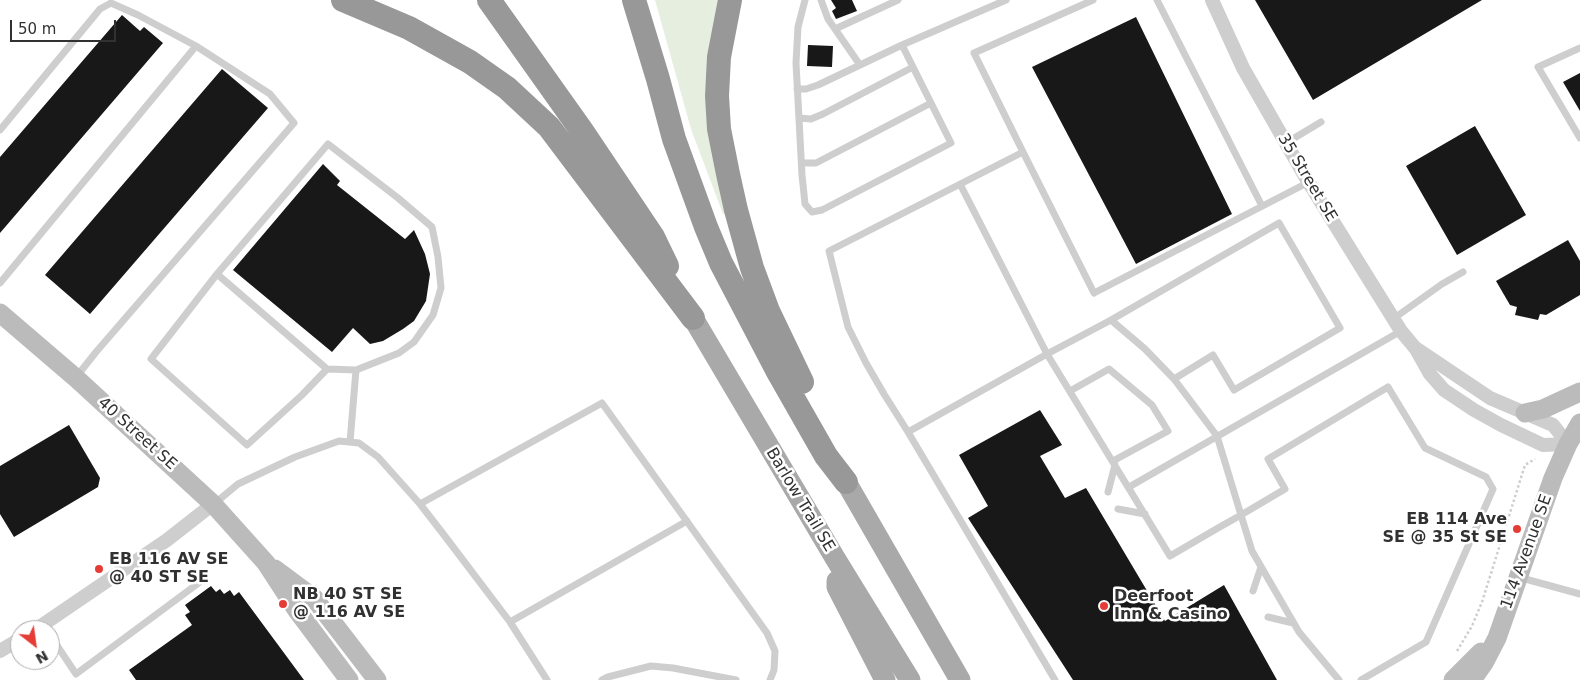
<!DOCTYPE html>
<html>
<head>
<meta charset="utf-8">
<style>
	body { margin:0 }
	#map { position:relative; width:1580px; height:680px; overflow:hidden; background:#fff; font-family:"DejaVu Sans",sans-serif }
	canvas { display:block }
	.north { position:absolute; left:10px; top:620px; width:50px; height:50px; box-sizing:border-box; background:#fff; border:1px solid #adadad; border-radius:50%; rotate:150deg; font-size:14px; font-weight:700; line-height:20px; text-align:center; color:#313131 }
	.north::after { content:''; display:block; margin:auto; width:18px; height:22px; background:#e63c36; clip-path:polygon(50% 0,100% 100%,50% 72%,0 100%) }
	.scale { position:absolute; left:10px; top:20px; width:106px; height:22px; box-sizing:border-box; border:2px solid #313131; border-top:0; padding-left:6px; font-size:15px; line-height:18px; white-space:nowrap; color:#313131; -webkit-text-stroke:4px #fff; paint-order:stroke }
</style>
</head>
<body>
<div id="map">
<canvas width="1580" height="680"></canvas>
<div class="north">N</div>
<div class="scale">50 m</div>
</div>
<script>
const ctx = document.querySelector('canvas').getContext('2d');
ctx.lineJoin = 'round';
function fill(path, color) { ctx.fillStyle = color; ctx.fill(path, 'evenodd'); }
const shape = rows => new Path2D(rows.map(r => 'M' + r).join(''));
function strokePath(path, color, width, dash) { ctx.strokeStyle = color; ctx.lineWidth = width; ctx.lineCap = dash ? 'butt' : 'round'; ctx.setLineDash(dash || []); ctx.stroke(path); }
function label(font, color, halo, rows, align = 'center') {
  ctx.font = font + ' "DejaVu Sans",sans-serif'; ctx.lineWidth = 5; ctx.setLineDash([]); ctx.textBaseline = 'middle'; ctx.strokeStyle = halo; ctx.fillStyle = color; for (const [text, x, y, turn = 0] of rows) {
    ctx.save(); ctx.translate(x, y); ctx.rotate((+turn || 0) * Math.PI / 180); ctx.textAlign = isNaN(turn) ? turn : align; if (halo) ctx.strokeText(text, 0, 0); ctx.fillText(text, 0, 0); ctx.restore();
  }
}
const green = shape([
	[655,0,724,0,729,213,723,214,691,129]
]);
const building = shape([
	[831,0,852,0,857,11,836,19,832,11,836,8],
	[1255,0,1482,0,1313,100],
	[122,15,140,31,144,27,163,43,0,233,0,157],
	[1136,17,1232,214,1136,264,1032,67],
	[808,45,833,46,832,67,807,66],
	[222,69,268,108,90,314,45,275],
	[1580,73,1580,111,1563,82],
	[1475,126,1526,215,1457,255,1406,166],
	[323,164,340,181,337,185,405,239,414,230,425,254,430,274,426,301,414,321,403,329,383,341,370,344,353,328,332,352,233,270],
	[1568,240,1580,261,1580,295,1546,315,1540,314,1538,320,1515,315,1517,307,1510,305,1496,281],
	[1040,410,1062,445,1040,456,1065,498,1086,488,1165,621,1224,585,1277,680,1073,680,968,518,988,506,959,455],
	[69,425,100,478,98,487,14,537,0,514,0,466],
	[211,586,216,592,220,589,224,594,230,590,234,596,239,592,304,680,136,680,129,670,192,625,185,615,190,612,185,605]
]);
const path = shape([
	[1457,651,1472,626,1482,602,1525,465,1535,459]
]);
const lane = shape([
	[805,0,798,27,796,63,802,175,805,204,812,212,822,210,951,143,902,45],
	[821,0,828,19,835,29],
	[1157,0,1262,206],
	[1580,48,1538,67,1580,138],
	[860,65,835,29,898,0],
	[797,89,806,89,818,85,902,45,1006,0],
	[799,118,811,119,823,114,913,67],
	[0,130,100,9,111,3,138,15,196,46],
	[1286,143,1321,122],
	[1023,152,974,53,1093,0],
	[802,163,816,163,931,103],
	[960,184,1047,354,908,432,1055,680],
	[217,274,327,369,302,395,247,445,151,359,217,274,328,144,398,198,432,227,438,257,441,288,433,315,414,342,399,353,356,370,350,442],
	[0,283,196,46,270,94,294,123,96,352,77,376],
	[1393,319,1442,284,1463,272],
	[1111,320,1279,223,1340,328,1234,390,1213,355,1174,379],
	[327,369,356,370],
	[1070,391,1109,369,1152,405,1168,431,1113,461],
	[908,432,884,394,866,363,848,327,829,251,1023,152,1094,293,1309,182],
	[1129,487,1401,331],
	[1108,492,1115,465],
	[214,504,238,484,295,457,339,441,359,443,378,457,420,504,444,535,510,622,547,680],
	[420,504,602,403,767,633,775,651,774,670,770,680],
	[1118,509,1145,514],
	[1518,577,1580,594],
	[1253,591,1261,567],
	[1268,617,1293,623],
	[510,622,687,521],
	[50,635,76,674,204,579],
	[602,680,608,677,651,666,673,668,736,680],
	[1339,680,1299,632,1252,551,1241,515,1217,436,1174,379,1145,349,1111,320,1047,354,1170,556,1218,528,1241,515,1285,489,1268,459,1388,387,1425,448,1486,477,1493,489,1426,642,1361,680]
]);
const street = shape([
	[1212,0,1243,68,1306,178,1401,331,1416,349,1430,374,1444,390,1474,410,1501,425,1543,445,1568,444],
	[1417,349,1490,398,1553,425,1568,444],
	[35,630,167,540,213,504],
	[0,651,20,639]
]);
const secondary = shape([
	[0,313,77,379,213,504,266,563,296,609,349,680],
	[1525,413,1543,409,1580,392],
	[275,569,314,598,377,680],
	[1453,680,1481,652],
	[1472,680,1484,663,1497,638,1553,478,1568,444,1580,423]
]);
const primary = shape([
	[693,318,835,558,910,680],
	[846,482,960,680],
	[837,581,837,587,885,680]
]);
const highway = shape([
	[343,0,409,28,470,62,507,88,549,127,693,318],
	[489,0,582,131,653,237,667,266],
	[634,0,658,79,674,139,706,227,721,263,777,370,826,456,846,482],
	[730,0,719,57,717,96,719,129,728,174,736,210,752,268,768,311,802,382]
]);
const markers = [
	[1517,529,5,"#e63c36"],
	[99,569,5,"#e63c36"],
	[283,604,5,"#e63c36"],
	[1104,606,5,"#e63c36"]
];
const streetNames = [
	["35 Street SE",1307,178,59],
	["40 Street SE",137,434,42],
	["Barlow Trail SE",800,500,59],
	["114 Avenue SE",1527,552,-70]
];
const poiNames = [
	["EB 114 Ave",1507,520,"right"],
	["SE @ 35 St SE",1507,538,"right"],
	["EB 116 AV SE",109,560],
	["@ 40 ST SE",109,578],
	["NB 40 ST SE",293,595],
	["@ 116 AV SE",293,613],
	["Deerfoot",1114,597],
	["Inn & Casino",1114,615]
];
fill(green, '#e6eee0');
fill(building, '#181818');
strokePath(path, '#cecece', 2.5, [2.5, 2.5]);
strokePath(lane, '#cecece', 7);
strokePath(street, '#cecece', 14);
strokePath(secondary, '#bbb', 19);
strokePath(primary, '#a9a9a9', 21);
strokePath(highway, '#989898', 24);
for (const [x, y, r, color] of markers) { const dot = new Path2D(); dot.arc(x, y, r, 0, 2 * Math.PI); ctx.fillStyle = color; ctx.fill(dot); strokePath(dot, '#fff', 2); }
label('16px', '#313131', '#fff', streetNames);
label('bold 16px', '#313131', '#fff', poiNames, 'left');
</script>
</body>
</html>
